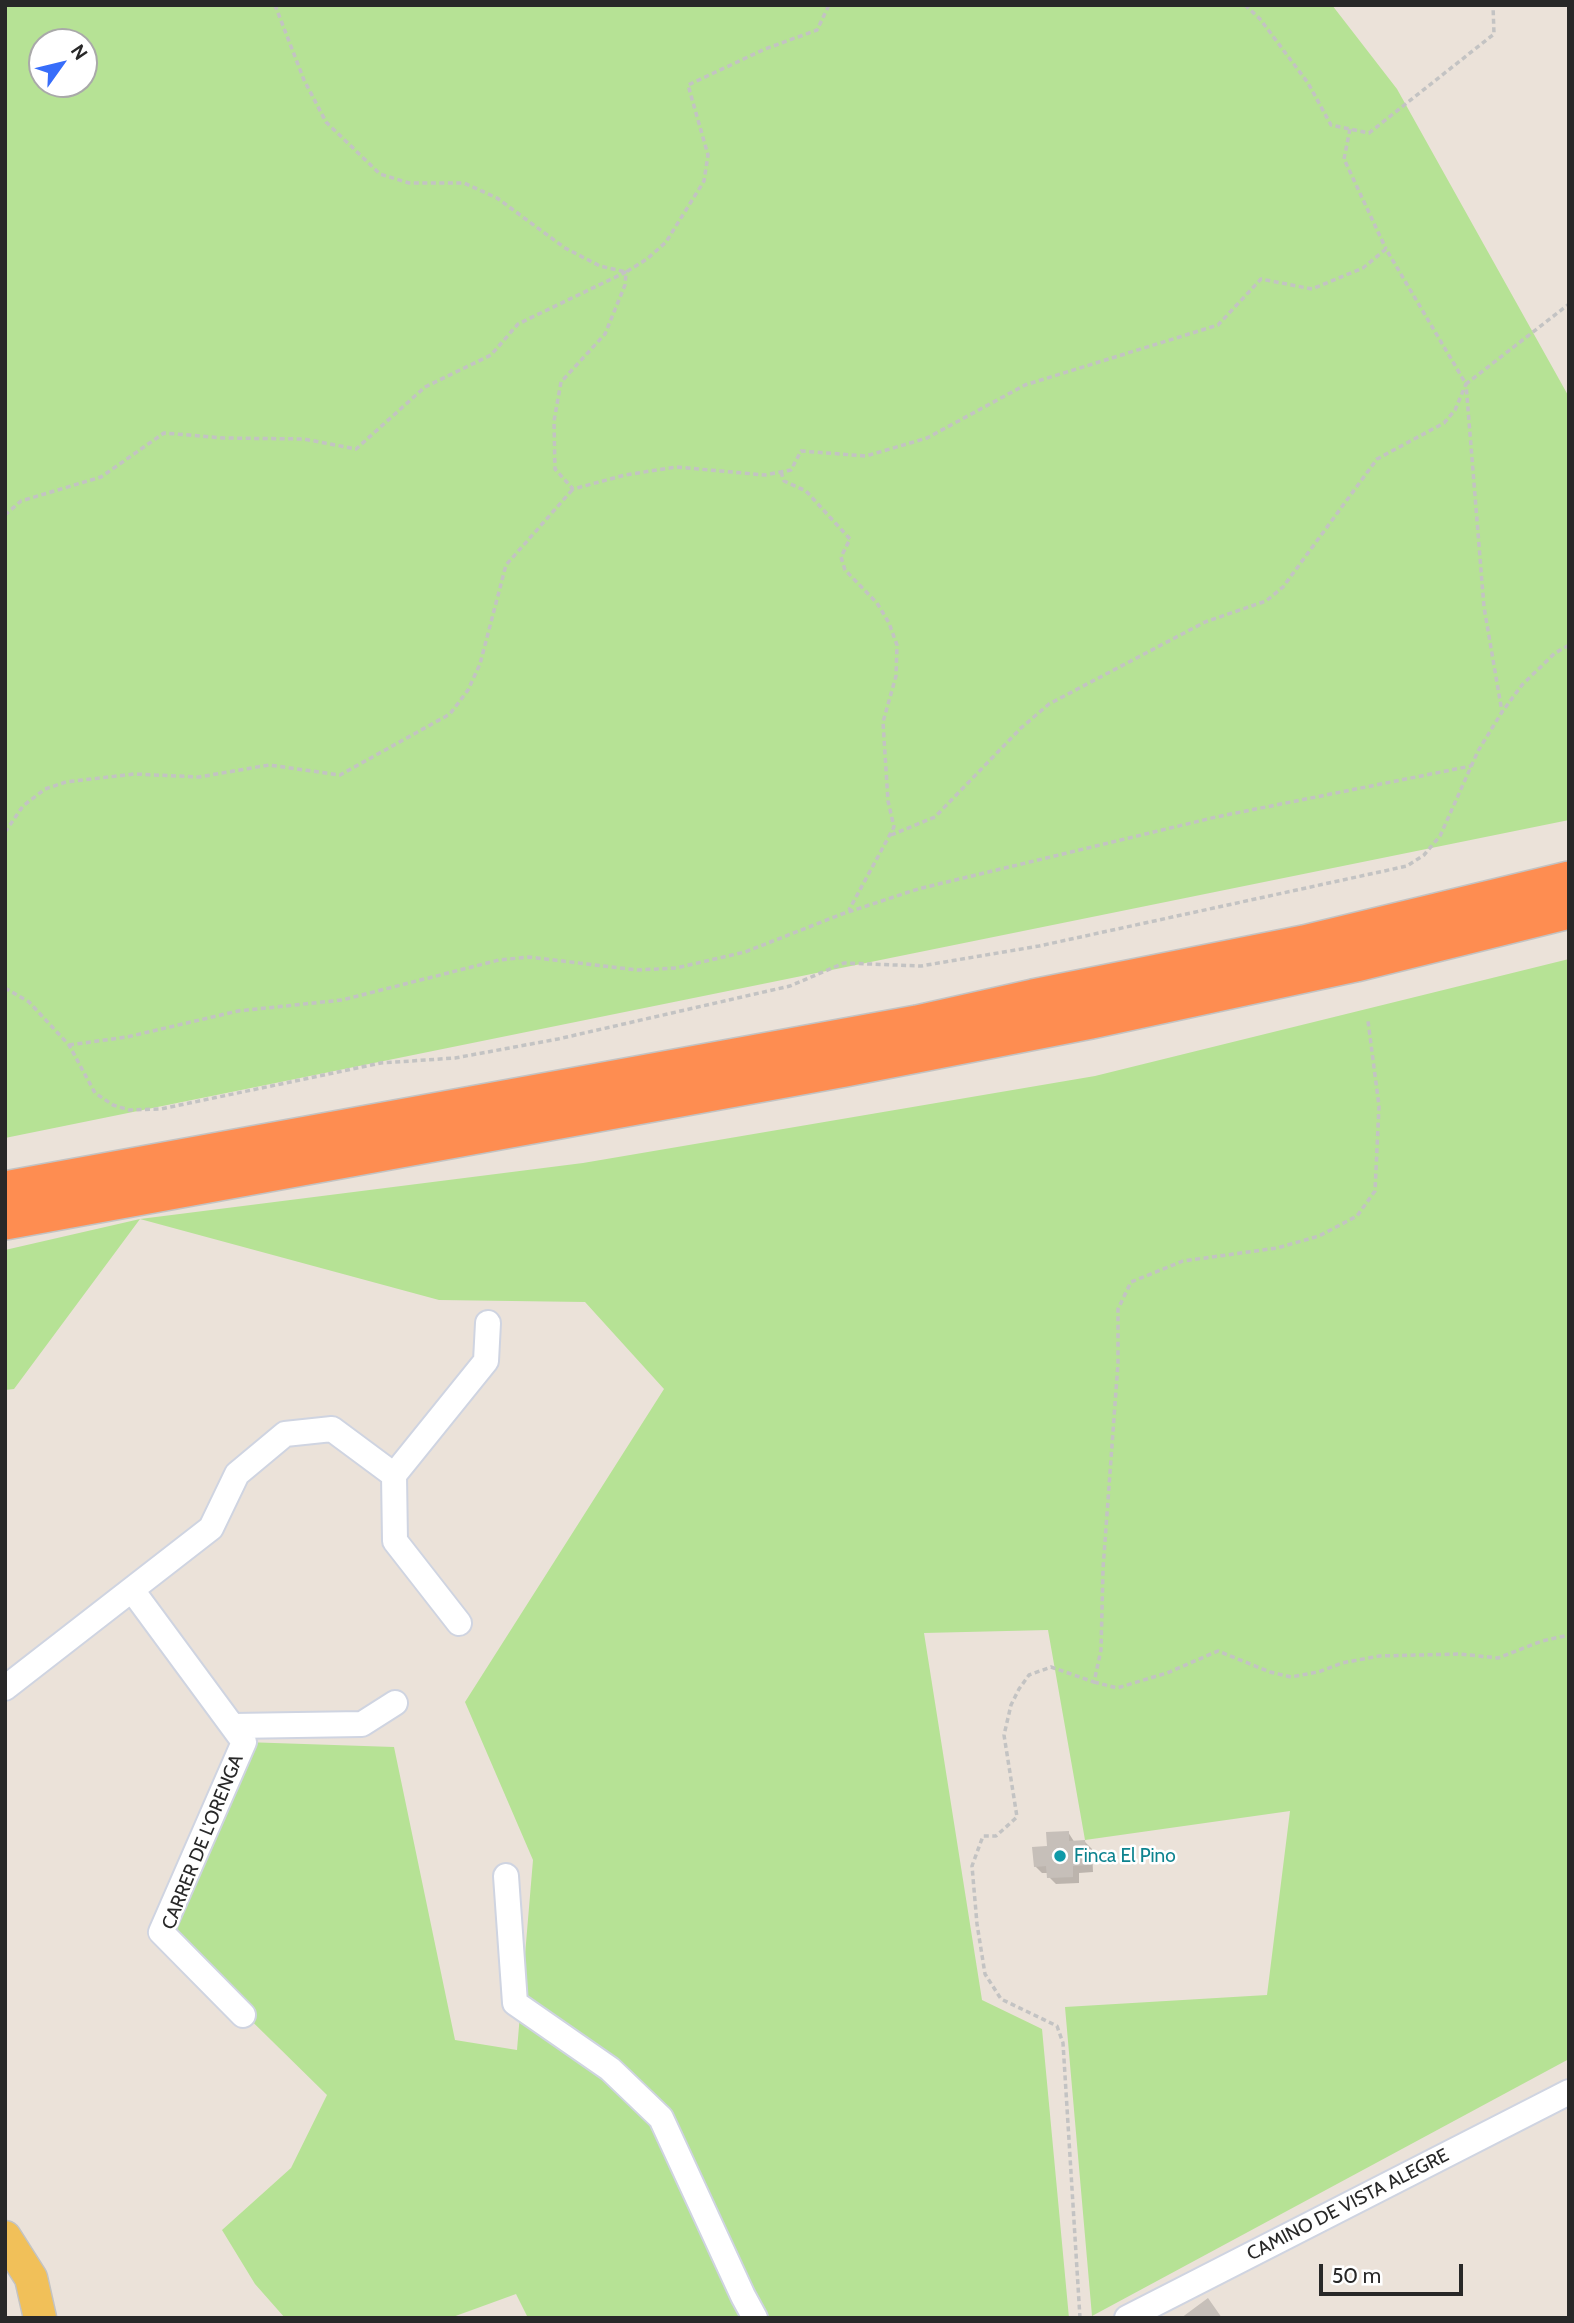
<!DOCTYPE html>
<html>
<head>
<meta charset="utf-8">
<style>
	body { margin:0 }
	#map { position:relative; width:1574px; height:2323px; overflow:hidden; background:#ebe2d9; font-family:Cabin,sans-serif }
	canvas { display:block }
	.frame { position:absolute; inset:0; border:7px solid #282828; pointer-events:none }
	.north { position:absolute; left:28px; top:28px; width:70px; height:70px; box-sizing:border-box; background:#fff; border:2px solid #a9a9a9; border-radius:50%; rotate:56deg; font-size:19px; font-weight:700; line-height:28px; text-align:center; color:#282828 }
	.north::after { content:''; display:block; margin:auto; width:24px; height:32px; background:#376dfa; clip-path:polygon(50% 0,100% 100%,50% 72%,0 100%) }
	.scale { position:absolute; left:1319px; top:2264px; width:144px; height:32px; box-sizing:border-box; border:4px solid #282828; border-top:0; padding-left:9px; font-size:21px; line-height:24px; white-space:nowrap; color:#282828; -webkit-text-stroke:5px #fff; paint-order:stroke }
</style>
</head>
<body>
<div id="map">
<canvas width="1574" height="2323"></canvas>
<div class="frame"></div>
<div class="north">N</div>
<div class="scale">50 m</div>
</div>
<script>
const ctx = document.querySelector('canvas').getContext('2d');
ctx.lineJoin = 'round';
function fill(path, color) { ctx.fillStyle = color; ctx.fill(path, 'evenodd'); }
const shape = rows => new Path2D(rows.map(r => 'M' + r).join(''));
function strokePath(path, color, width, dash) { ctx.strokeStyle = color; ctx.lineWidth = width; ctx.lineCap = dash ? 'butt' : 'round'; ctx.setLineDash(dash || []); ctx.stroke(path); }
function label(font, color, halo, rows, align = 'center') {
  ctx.font = font + ' Cabin,sans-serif'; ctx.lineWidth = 5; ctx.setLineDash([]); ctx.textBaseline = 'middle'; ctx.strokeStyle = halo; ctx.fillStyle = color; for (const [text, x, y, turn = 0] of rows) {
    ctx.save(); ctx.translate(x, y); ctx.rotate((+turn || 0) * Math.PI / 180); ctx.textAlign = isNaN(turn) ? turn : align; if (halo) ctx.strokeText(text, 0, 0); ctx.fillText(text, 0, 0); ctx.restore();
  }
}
const green = shape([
	[5,5,1332,5,1397,89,1569,397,1569,820,5,1138],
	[84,42,84,84,42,84,42,42],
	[1569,959,1569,2059,1092,2316,1065,2007,1267,1995,1290,1811,1085,1840,1048,1630,924,1633,982,2000,1042,2029,1069,2318,528,2318,516,2294,450,2318,285,2318,255,2284,222,2230,291,2168,327,2095,161,1932,244,1742,394,1747,455,2040,517,2050,533,1860,465,1702,664,1389,585,1302,439,1300,140,1219,14,1389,5,1390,5,1250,140,1219,583,1163,1095,1076]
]);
const shadow = shape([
	[1068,1832,1075,1843,1085,1842,1092,1849,1093,1872,1079,1873,1079,1883,1056,1884,1049,1877,1048,1873,1042,1873,1035,1866,1049,1848]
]);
const building = shape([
	[1069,1831,1069,1841,1085,1840,1087,1865,1073,1866,1073,1877,1047,1878,1046,1866,1034,1867,1032,1847,1047,1846,1046,1832],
	[1208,2298,1222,2318,1181,2318]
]);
const path = shape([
	[275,5,304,80,326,122,380,174,409,183,464,183,497,198,565,248,600,266,626,272,647,259,666,242,704,181,708,155,688,85,765,49,817,30,829,5],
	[1245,5,1260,19,1308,83,1331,125,1369,133,1494,34,1493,5],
	[1350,129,1344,159,1386,249],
	[781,472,784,481,806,491,850,539,841,557,845,570,877,603,889,623,897,645,896,676,883,722,888,801,894,827,849,910],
	[5,515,21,501,101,477,164,433,224,438,304,439,356,449,425,387,491,355,518,324,626,272,625,285,605,334,561,382,554,421,555,469,573,489,625,475,676,467,765,475,791,470,801,451,866,456,927,438,1025,385,1218,325,1261,279,1312,289,1363,268,1386,249,1466,384,1569,304],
	[5,832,23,806,45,789,66,782,134,774,199,777,269,765,340,775,450,714,468,690,480,664,506,565,573,489],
	[891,835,935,817,1021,728,1049,704,1205,622,1266,601,1283,587,1377,459,1444,423,1455,410,1466,384,1484,607,1502,712],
	[5,988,29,1002,69,1045,95,1093,113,1105,129,1110,161,1109,381,1063,455,1058,558,1039,790,986,844,963,921,966,1039,946,1407,866,1424,855,1440,836,1478,751,1502,712,1522,685,1555,653,1569,645],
	[69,1045,127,1037,238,1011,342,1000,499,960,529,957,637,970,676,968,745,952,842,914,918,889,1216,817,1471,766],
	[1094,1682,1117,1688,1167,1673,1218,1651,1270,1672,1291,1677,1318,1672,1342,1663,1379,1656,1460,1654,1498,1658,1542,1641,1569,1635],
	[1080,2318,1063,2043,1057,2026,1001,1999,985,1974,977,1924,972,1866,983,1836,996,1836,1017,1817,1004,1735,1011,1705,1019,1689,1029,1675,1051,1667,1094,1682,1101,1650,1103,1569,1118,1363,1118,1309,1131,1282,1183,1261,1277,1248,1319,1236,1357,1216,1375,1191,1379,1106,1368,1021]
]);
const minor = shape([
	[132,1590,244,1742,161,1932,243,2015],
	[459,1623,395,1541,394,1475,486,1361,488,1323],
	[5,1688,211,1528,237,1474,285,1434,332,1429,394,1475],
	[233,1726,362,1724,395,1703],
	[506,1876,515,2003,610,2069,661,2118,743,2296,755,2318],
	[1127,2318,1569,2092]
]);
const major = shape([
	[5,2237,31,2278,40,2318]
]);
const highway = shape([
	[5,1189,917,1023,1033,997,1304,943,1569,879],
	[5,1222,845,1069,1091,1021,1356,964,1569,911]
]);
const markers = [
	[1060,1856,7,"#0f9aa8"]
];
const streetNames = [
	["CARRER DE L'ORENGA",203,1842,-68],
	["CAMINO DE VISTA ALEGRE",1348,2205,-27]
];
const cultureNames = [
	["Finca El Pino",1074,1856]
];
fill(green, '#b6e295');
fill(shadow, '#0003');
fill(building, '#c6bfb9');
strokePath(minor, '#cfd4e1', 28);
strokePath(major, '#c3c3c3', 35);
strokePath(highway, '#c3c3c3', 38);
strokePath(path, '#c3c3c3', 3.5, [5, 3.5]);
strokePath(minor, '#fff', 24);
strokePath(major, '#f1c059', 32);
strokePath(highway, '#fe8d51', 35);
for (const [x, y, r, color] of markers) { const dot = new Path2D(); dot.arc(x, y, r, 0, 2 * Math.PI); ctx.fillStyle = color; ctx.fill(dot); strokePath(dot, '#fff', 2.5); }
label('19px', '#282828', '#fff', streetNames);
label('19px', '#0d838f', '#fff', cultureNames, 'left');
</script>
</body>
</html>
